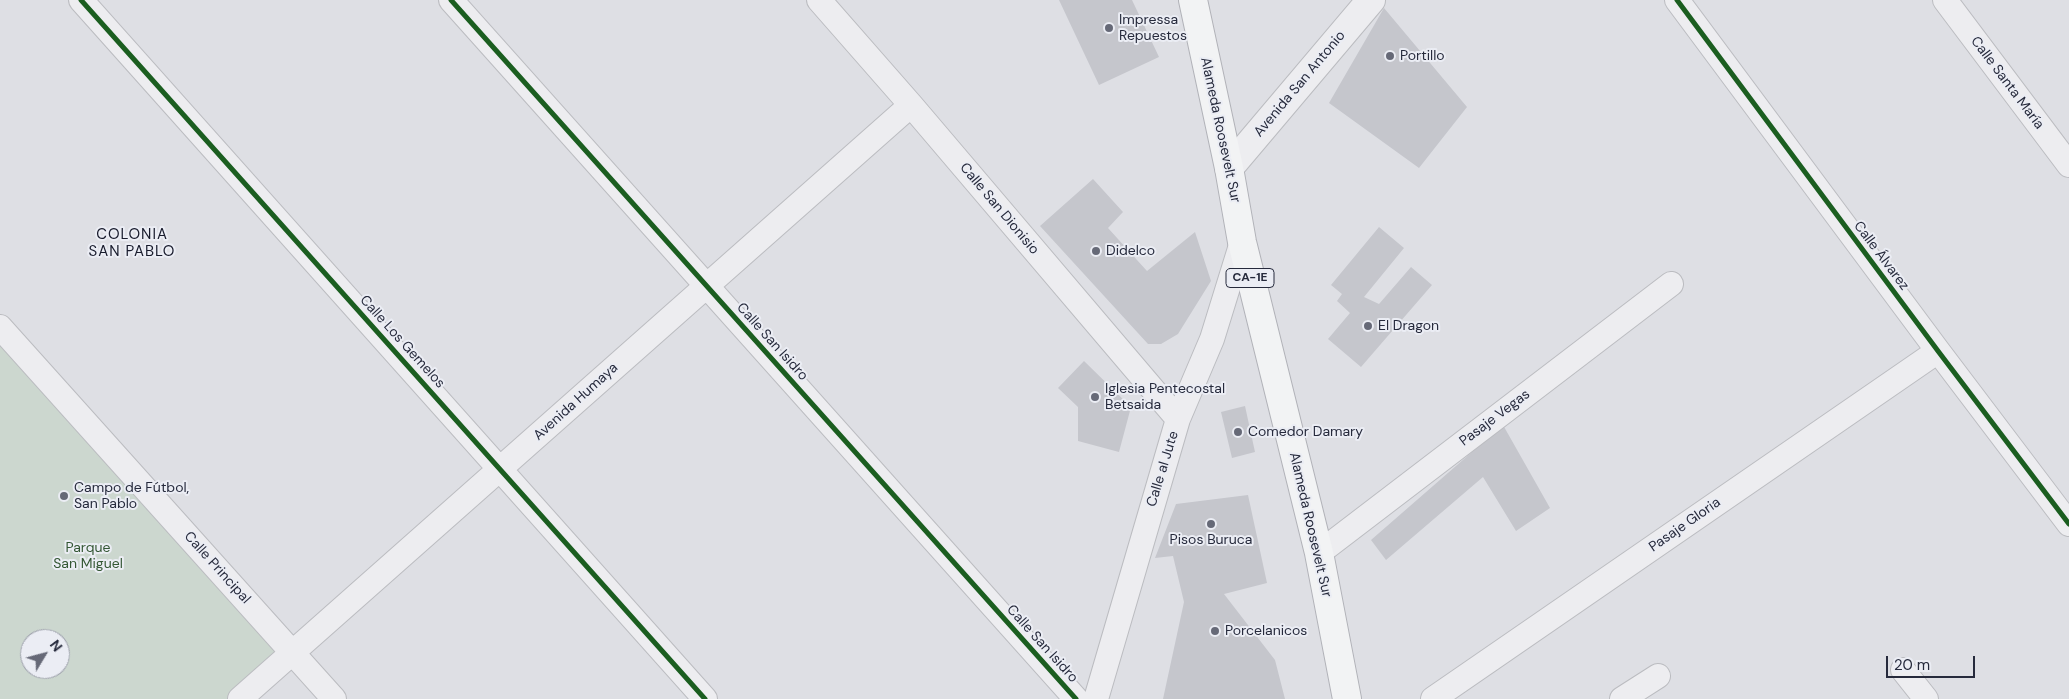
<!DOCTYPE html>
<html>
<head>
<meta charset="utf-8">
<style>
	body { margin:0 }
	#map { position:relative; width:2069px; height:699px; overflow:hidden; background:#dedfe4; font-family:"DM Sans",sans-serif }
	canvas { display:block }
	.north { position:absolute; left:20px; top:629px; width:50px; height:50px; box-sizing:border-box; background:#ebedf4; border:1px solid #9c9faa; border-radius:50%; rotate:53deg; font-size:14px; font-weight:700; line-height:20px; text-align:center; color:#262a3c }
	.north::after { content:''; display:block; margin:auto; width:18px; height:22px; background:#666977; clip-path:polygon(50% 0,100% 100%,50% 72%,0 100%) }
	.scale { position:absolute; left:1886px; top:656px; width:89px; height:22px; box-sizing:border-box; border:2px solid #262a3c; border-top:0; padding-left:6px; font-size:15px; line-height:18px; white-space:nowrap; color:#262a3c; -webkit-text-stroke:4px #ebedf4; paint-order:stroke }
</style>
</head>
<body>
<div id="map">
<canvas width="2069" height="699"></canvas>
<div class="north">N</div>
<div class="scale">20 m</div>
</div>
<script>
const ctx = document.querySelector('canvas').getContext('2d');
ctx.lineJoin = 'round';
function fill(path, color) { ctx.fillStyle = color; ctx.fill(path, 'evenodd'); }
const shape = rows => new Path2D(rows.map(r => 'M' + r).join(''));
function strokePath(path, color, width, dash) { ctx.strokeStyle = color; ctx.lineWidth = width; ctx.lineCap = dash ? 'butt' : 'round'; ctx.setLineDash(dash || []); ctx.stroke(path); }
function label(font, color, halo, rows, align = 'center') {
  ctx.font = font + ' "DM Sans",sans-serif'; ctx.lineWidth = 4; ctx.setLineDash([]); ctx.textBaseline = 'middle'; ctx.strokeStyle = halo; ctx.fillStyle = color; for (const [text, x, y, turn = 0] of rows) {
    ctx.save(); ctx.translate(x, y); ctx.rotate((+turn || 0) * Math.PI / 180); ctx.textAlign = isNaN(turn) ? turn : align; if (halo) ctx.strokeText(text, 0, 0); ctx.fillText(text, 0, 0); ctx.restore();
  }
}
const green = shape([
	[0,327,293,653,237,699,0,699],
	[30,639,60,639,60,669,30,669]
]);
const building = shape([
	[1059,0,1132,0,1159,57,1099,85],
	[1384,8,1467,107,1419,168,1329,103],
	[1093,179,1123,212,1108,228,1147,271,1195,232,1211,281,1178,334,1161,344,1148,344,1040,226],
	[1379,227,1404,248,1364,297,1379,304,1411,267,1432,285,1361,367,1328,339,1350,313,1337,301,1342,294,1331,285],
	[1084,361,1131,407,1119,452,1078,441,1078,407,1058,388],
	[1245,406,1255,452,1232,458,1221,412],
	[1503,425,1550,508,1516,531,1483,477,1386,560,1371,540],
	[1248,495,1267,583,1224,594,1275,660,1285,699,1163,699,1184,602,1173,556,1155,558,1176,504]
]);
const minor = shape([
	[81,0,705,699],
	[451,0,1076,699],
	[819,0,911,105,1178,419],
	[1677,0,1938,351,2069,524],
	[1945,0,2069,165],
	[0,327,334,699],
	[1319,553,1671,284],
	[1903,670,1926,699],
	[240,699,911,105],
	[1096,699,1178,419,1212,339,1242,242],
	[1433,699,1938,351],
	[1622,699,1658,676]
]);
const tertiary = shape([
	[1229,168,1371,0]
]);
const trunk = shape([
	[1193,0,1229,168,1242,242,1319,553,1347,699]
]);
const cycleway = shape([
	[81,0,705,699],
	[451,0,1076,699],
	[1677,0,1938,351,2069,524]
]);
const markers = [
	[1109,28,5,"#666977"],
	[1390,56,5,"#666977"],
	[1096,251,5,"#666977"],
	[1368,326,5,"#666977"],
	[1095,397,5,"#666977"],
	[1238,432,5,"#666977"],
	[64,496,5,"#666977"],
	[1211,524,5,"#666977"],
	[1215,631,5,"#666977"]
];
const shields = [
	[1250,278,48]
];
const shieldNames = [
	["CA-1E",1250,278]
];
const poiNames = [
	["Impressa",1119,20],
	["Repuestos",1119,36],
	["Portillo",1400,56],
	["Didelco",1106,251],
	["El Dragon",1378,326],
	["Iglesia Pentecostal",1105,389],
	["Betsaida",1105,405],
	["Comedor Damary",1248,432],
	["Campo de Fútbol,",74,488],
	["San Pablo",74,504],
	["Pisos Buruca",1211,540,"center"],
	["Porcelanicos",1225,631]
];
const streetNames = [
	["Calle Santa María",2007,83,53],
	["Avenida San Antonio",1300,84,-50],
	["Alameda Roosevelt Sur",1220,130,78],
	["Calle San Dionisio",999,209,50],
	["Calle Álvarez",1881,256,53],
	["Calle Los Gemelos",402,342,48],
	["Calle San Isidro",772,342,48],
	["Avenida Humaya",576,402,-42],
	["Pasaje Vegas",1495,418,-37],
	["Calle al Jute",1163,469,-73],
	["Alameda Roosevelt Sur",1310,525,77],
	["Pasaje Gloria",1685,525,-35],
	["Calle Principal",217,568,48],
	["Calle San Isidro",1042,644,48]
];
const parkNames = [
	["Parque",88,548],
	["San Miguel",88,564]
];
const neighbourhoodNames = [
	["COLONIA",132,235],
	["SAN PABLO",132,252]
];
fill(green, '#ccd7cf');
fill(building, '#c5c6cc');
strokePath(minor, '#bbbcc0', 26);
strokePath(tertiary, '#bbbcc0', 30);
strokePath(trunk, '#b1b2b8', 30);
strokePath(minor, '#ededf0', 24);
strokePath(tertiary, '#ededf0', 28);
strokePath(trunk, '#f2f3f4', 28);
strokePath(cycleway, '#1b5e20', 5);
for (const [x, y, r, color] of markers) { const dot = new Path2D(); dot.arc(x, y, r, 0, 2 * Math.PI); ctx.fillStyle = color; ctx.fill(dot); strokePath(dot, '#ebedf4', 2); }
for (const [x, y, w] of shields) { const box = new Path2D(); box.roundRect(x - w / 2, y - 9.5, w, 19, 4); ctx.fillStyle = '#ebedf4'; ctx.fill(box); strokePath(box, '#262a3c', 1); }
label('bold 12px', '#262a3c', null, shieldNames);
label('14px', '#262a3c', '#ebedf4', poiNames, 'left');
label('14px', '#262a3c', '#ebedf4', streetNames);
label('14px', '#345734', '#ebedf4', parkNames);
ctx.letterSpacing = '1px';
label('15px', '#181b2c', '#ebedf4', neighbourhoodNames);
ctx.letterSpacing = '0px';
</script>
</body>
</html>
